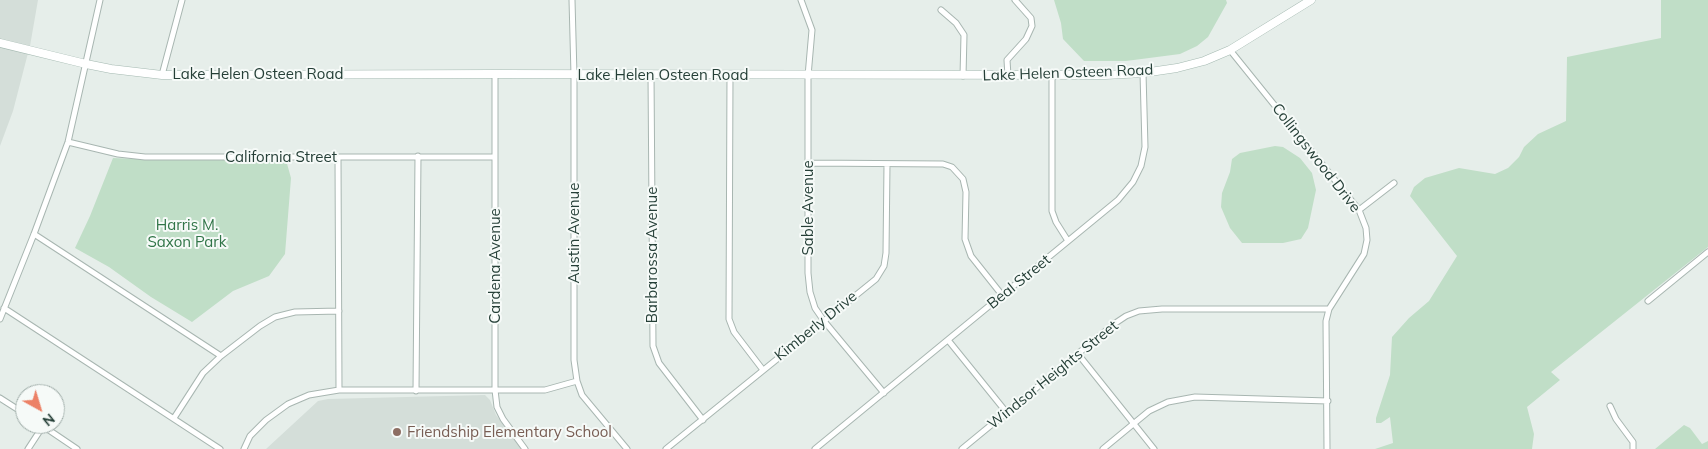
<!DOCTYPE html>
<html>
<head>
<meta charset="utf-8">
<style>
	body { margin:0 }
	#map { position:relative; width:1708px; height:449px; overflow:hidden; background:#e6eeea; font-family:Mulish,sans-serif }
	canvas { display:block }
	.north { position:absolute; left:15px; top:384px; width:50px; height:50px; box-sizing:border-box; background:#f6faf8; border:1px solid #a2afab; border-radius:50%; rotate:141deg; font-size:14px; font-weight:700; line-height:20px; text-align:center; color:#253f37 }
	.north::after { content:''; display:block; margin:auto; width:18px; height:22px; background:#ec8166; clip-path:polygon(50% 0,100% 100%,50% 72%,0 100%) }
</style>
</head>
<body>
<div id="map">
<canvas width="1708" height="449"></canvas>
<div class="north">N</div>
</div>
<script>
const ctx = document.querySelector('canvas').getContext('2d');
ctx.lineJoin = 'round';
function fill(path, color) { ctx.fillStyle = color; ctx.fill(path, 'evenodd'); }
const shape = rows => new Path2D(rows.map(r => 'M' + r).join(''));
function strokePath(path, color, width, dash) { ctx.strokeStyle = color; ctx.lineWidth = width; ctx.lineCap = dash ? 'butt' : 'round'; ctx.setLineDash(dash || []); ctx.stroke(path); }
function label(font, color, halo, rows, align = 'center') {
  ctx.font = font + ' Mulish,sans-serif'; ctx.lineWidth = 4; ctx.setLineDash([]); ctx.textBaseline = 'middle'; ctx.strokeStyle = halo; ctx.fillStyle = color; for (const [text, x, y, turn = 0] of rows) {
    ctx.save(); ctx.translate(x, y); ctx.rotate((+turn || 0) * Math.PI / 180); ctx.textAlign = isNaN(turn) ? turn : align; if (halo) ctx.strokeText(text, 0, 0); ctx.fillText(text, 0, 0); ctx.restore();
  }
}
const built = shape([
	[0,0,38,0,30,46,0,39],
	[0,46,28,53,13,111,0,146],
	[485,395,490,400,496,415,522,449,266,449,318,401,328,399]
]);
const green = shape([
	[1054,0,1226,0,1227,3,1208,37,1197,46,1180,54,1126,61,1084,61,1063,39,1061,23],
	[1661,0,1708,0,1708,247,1551,372,1560,380,1527,407,1534,434,1532,449,1375,449,1393,443,1390,417,1381,423,1376,423,1376,418,1390,375,1392,337,1409,318,1429,301,1457,256,1410,196,1414,187,1425,178,1459,168,1495,174,1508,168,1519,157,1524,147,1538,134,1566,121,1567,57,1661,38],
	[1275,146,1283,147,1300,158,1312,173,1316,190,1308,228,1301,239,1283,243,1242,243,1230,228,1221,207,1222,193,1230,172,1232,159,1240,153],
	[113,158,164,160,286,160,291,178,285,254,269,276,233,291,192,322,151,297,109,267,75,248,90,216],
	[1684,425,1690,428,1702,444,1708,441,1708,449,1655,449]
]);
const street = shape([
	[572,0,574,75,574,360,577,381,582,395,627,449],
	[801,0,812,30,808,76,808,273,810,292,815,308,824,321,884,393],
	[941,10,956,23,964,35,963,76],
	[1230,50,1359,210,1366,228,1367,240,1364,254,1329,309,1326,321,1327,449],
	[495,74,495,390,497,407,503,419,525,449],
	[651,74,653,346,659,363,703,420],
	[730,74,729,319,734,332,763,370],
	[162,75,182,0],
	[1008,76,1007,60,1026,39,1032,26,1031,18,1015,0],
	[1052,76,1052,211,1056,222,1068,241],
	[68,142,118,154,145,157,495,157],
	[338,157,339,390],
	[808,163,943,164,952,167,963,179,966,192,965,239,971,256,1002,295],
	[1359,210,1394,183],
	[34,234,221,356],
	[1648,301,1708,252],
	[4,308,220,449],
	[0,319,34,234,68,142,100,0],
	[948,340,1007,413],
	[1078,354,1154,449],
	[416,391,418,156],
	[0,398,25,414],
	[1610,406,1616,419,1633,442,1633,449],
	[174,418,203,373,221,356,260,326,275,317,295,312,339,311],
	[40,424,77,449],
	[28,449,43,426],
	[244,449,250,436,266,420,288,404,309,395,339,390,545,390,577,381],
	[666,449,876,279,884,266,886,253,887,164],
	[815,449,1118,200,1133,182,1141,166,1145,147,1143,73],
	[962,449,1114,324,1126,316,1139,311,1162,309,1329,309],
	[1103,449,1149,411,1168,402,1195,397,1328,401]
]);
const secondary = shape([
	[0,43,86,64,111,69,162,75,495,74,1105,75,1143,73,1177,68,1204,61,1230,50,1311,0]
]);
const markers = [
	[397,432,5,"#8d6e63"]
];
const streetNames = [
	["Lake Helen Osteen Road",1068,73,-2],
	["Lake Helen Osteen Road",258,74],
	["Lake Helen Osteen Road",663,75],
	["California Street",281,157],
	["Collingswood Drive",1316,158,52],
	["Sable Avenue",808,208,-90],
	["Austin Avenue",574,233,-90],
	["Barbarossa Avenue",652,255,-90],
	["Cardena Avenue",495,266,-90],
	["Beal Street",1019,282,-39],
	["Kimberly Drive",816,326,-39],
	["Windsor Heights Street",1053,375,-39]
];
const parkNames = [
	["Harris M.",187,225],
	["Saxon Park",187,242]
];
const educationNames = [
	["Friendship Elementary School",407,432]
];
fill(built, '#d4ded9');
fill(green, '#c0dec7');
strokePath(street, '#a8b6b1', 7);
strokePath(secondary, '#a4b9b1', 9);
strokePath(street, '#fff', 5);
strokePath(secondary, '#fff', 8);
for (const [x, y, r, color] of markers) { const dot = new Path2D(); dot.arc(x, y, r, 0, 2 * Math.PI); ctx.fillStyle = color; ctx.fill(dot); strokePath(dot, '#f6faf8', 2); }
label('15px', '#253f37', '#f6faf8', streetNames);
label('15px', '#317548', '#f6faf8', parkNames);
label('15px', '#785e54', '#f6faf8', educationNames, 'left');
</script>
</body>
</html>
